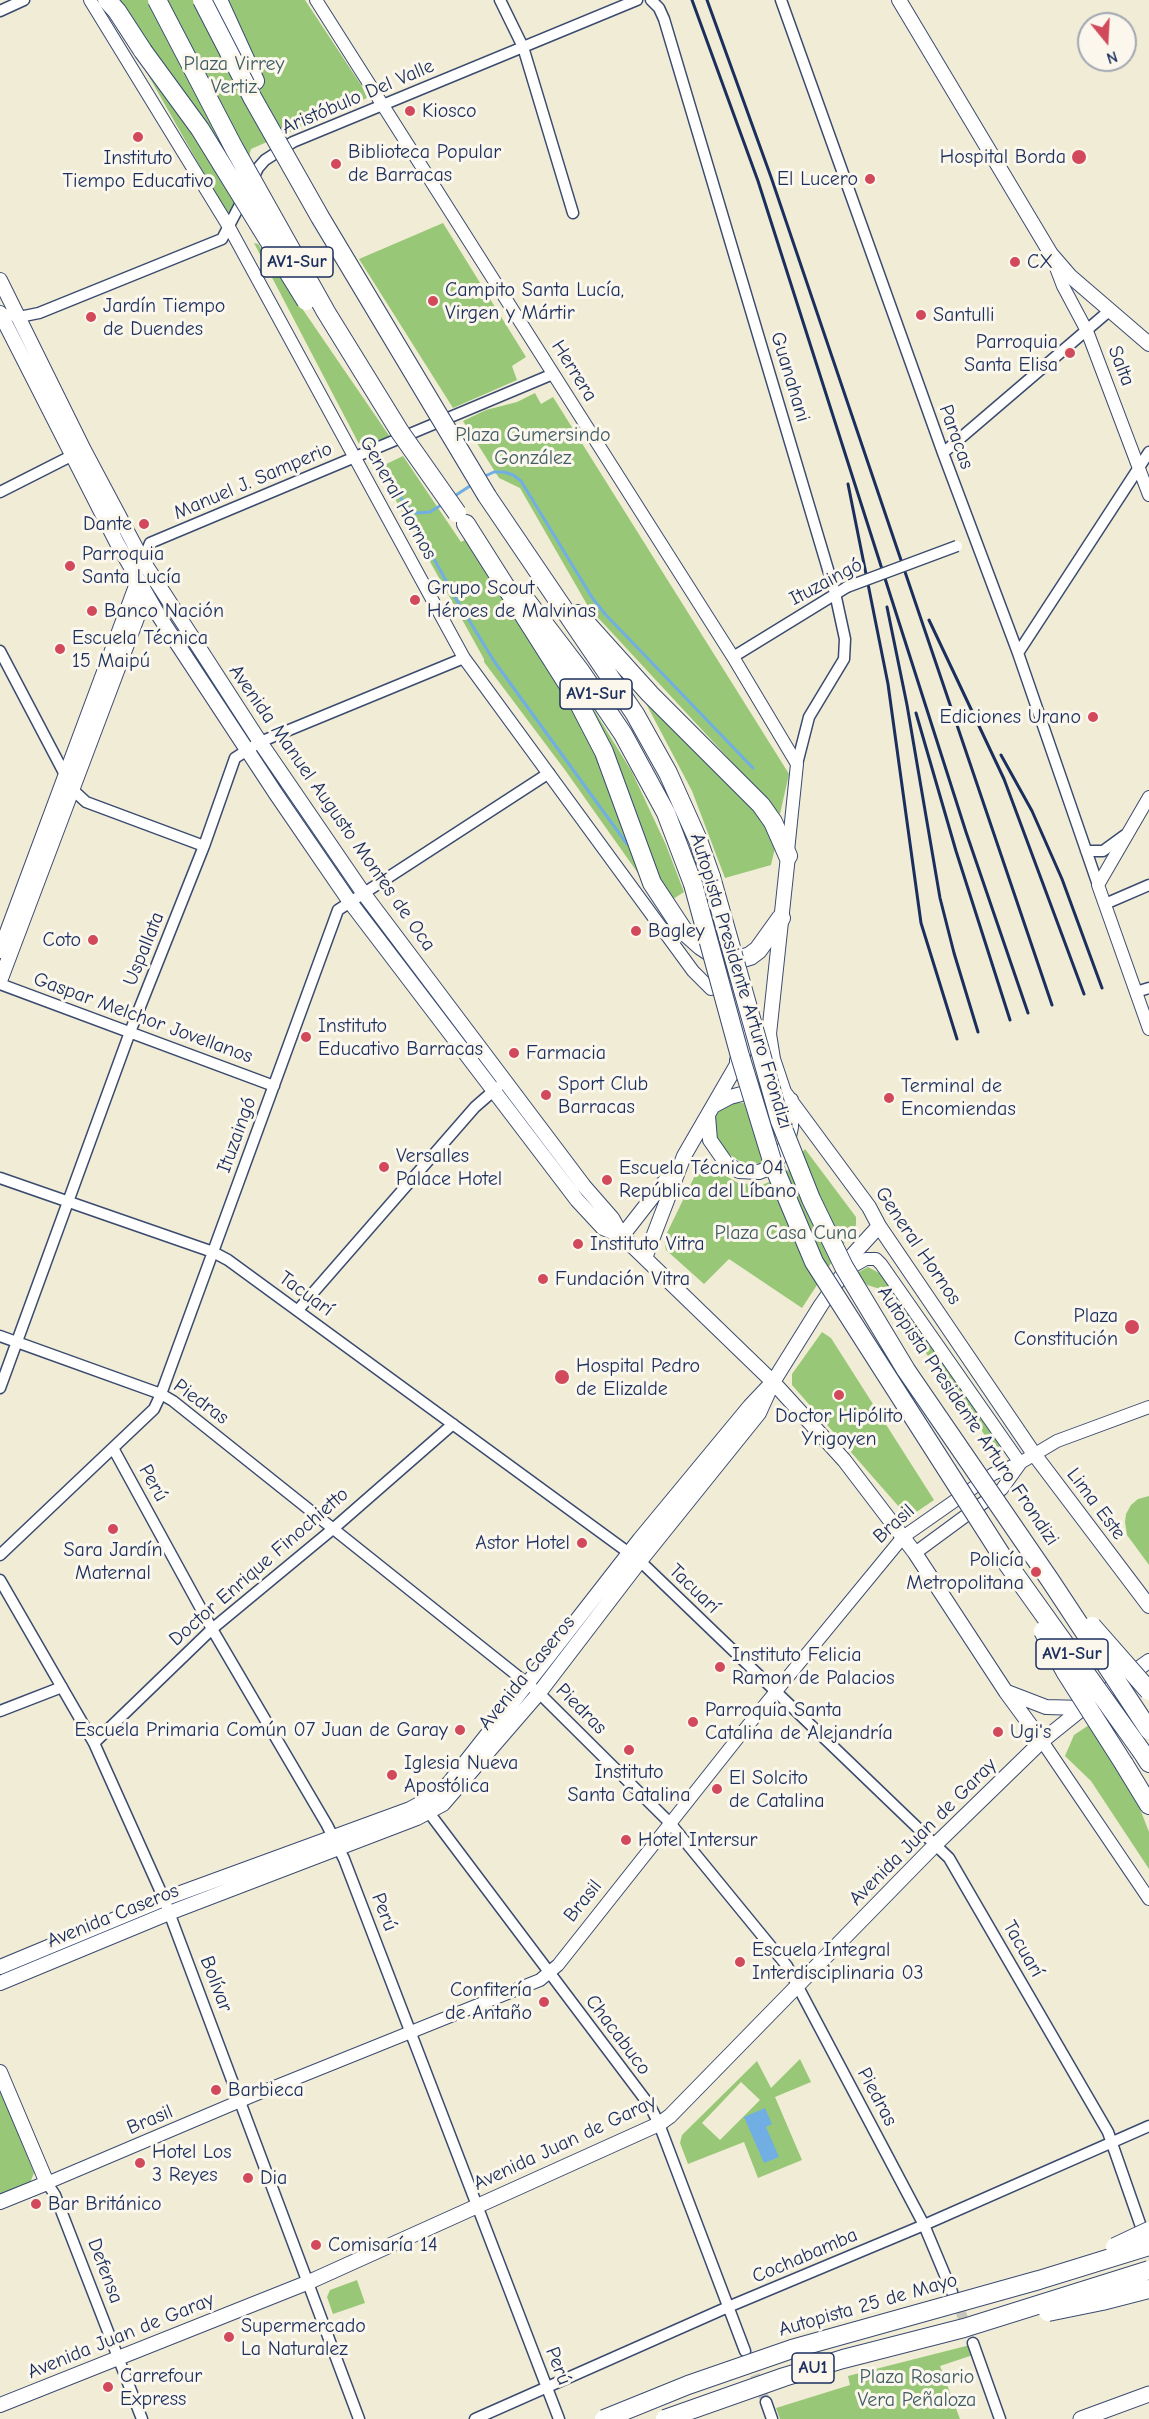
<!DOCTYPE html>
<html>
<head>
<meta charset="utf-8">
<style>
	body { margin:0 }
	#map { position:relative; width:1149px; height:2419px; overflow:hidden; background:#f1ecd5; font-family:"Comic Neue",sans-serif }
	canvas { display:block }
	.north { position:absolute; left:1077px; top:12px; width:60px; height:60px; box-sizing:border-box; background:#fbf7ec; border:2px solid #a1a7b3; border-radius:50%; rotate:162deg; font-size:16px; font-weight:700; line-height:24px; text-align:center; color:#1b2f5e }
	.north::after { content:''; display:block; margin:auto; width:21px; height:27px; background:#d1495b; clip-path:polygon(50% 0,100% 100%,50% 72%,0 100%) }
</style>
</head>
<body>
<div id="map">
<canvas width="1149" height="2419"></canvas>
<div class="north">N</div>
</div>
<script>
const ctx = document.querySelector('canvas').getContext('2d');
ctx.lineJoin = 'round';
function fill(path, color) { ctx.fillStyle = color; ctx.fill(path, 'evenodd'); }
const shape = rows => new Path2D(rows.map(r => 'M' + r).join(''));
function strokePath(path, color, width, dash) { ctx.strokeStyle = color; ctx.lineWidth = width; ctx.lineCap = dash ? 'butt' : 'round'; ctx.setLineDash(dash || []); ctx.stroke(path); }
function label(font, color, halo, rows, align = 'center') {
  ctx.font = font + ' "Comic Neue",sans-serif'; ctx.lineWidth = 6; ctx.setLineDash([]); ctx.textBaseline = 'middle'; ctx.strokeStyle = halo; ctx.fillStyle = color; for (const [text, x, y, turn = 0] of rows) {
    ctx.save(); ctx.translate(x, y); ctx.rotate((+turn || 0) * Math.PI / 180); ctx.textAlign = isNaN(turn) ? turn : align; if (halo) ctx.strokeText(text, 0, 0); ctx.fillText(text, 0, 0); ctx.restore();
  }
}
const green = shape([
	[109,0,305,0,369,97,251,149,235,206,227,214,122,29],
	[443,223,526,357,512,366,517,380,453,408,359,259],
	[254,243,258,244,390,437,369,446,359,444],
	[535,393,541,404,553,397,789,774,780,814,589,608,520,488,499,478,463,421,486,410,517,402],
	[403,456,461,542,465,540,478,557,588,734,652,893,565,770,484,662,484,659,378,468],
	[583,692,632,772,666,845,684,892,670,901,660,888],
	[640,692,758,809,775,848,771,865,725,878,692,791],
	[735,1103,744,1103,763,1159,760,1163,746,1164,736,1159,722,1149,714,1135,713,1123,717,1114,724,1106],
	[805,1149,856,1217,856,1225,802,1308,729,1259,704,1284,666,1250,664,1239,702,1161,707,1160,714,1169,738,1183,762,1185,783,1176],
	[868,1267,881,1274,999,1440,1000,1445,993,1455,989,1449,989,1441,880,1289,867,1285,857,1273],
	[822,1332,831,1338,934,1500,915,1513,907,1513,900,1508,792,1385,792,1374],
	[1149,1496,1149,1565,1127,1535,1125,1522,1126,1514,1131,1505,1138,1499],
	[1092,1723,1137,1801,1149,1832,1149,1869,1091,1781,1065,1756,1074,1735],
	[800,2059,811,2082,775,2097,802,2160,758,2178,744,2142,688,2164,680,2143,682,2135,757,2061,771,2088],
	[741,2082,760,2100,720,2140,702,2123],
	[0,2089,34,2173,30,2183,0,2195],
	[357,2280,365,2303,333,2314,327,2297,330,2290],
	[970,2345,973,2355,940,2366,960,2419,780,2419,776,2408,850,2385,848,2376]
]);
const water = shape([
	[765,2108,772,2124,766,2127,779,2157,764,2163,744,2117]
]);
const stream = shape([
	[386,468,402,500,410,509,416,513,430,512,443,504],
	[483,477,494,472,504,472,513,475,521,481,593,599,606,615,753,768],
	[453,497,473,484],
	[406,508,456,599,494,661,627,844]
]);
const minorTunnel = shape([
	[955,2298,973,2343],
	[749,2361,766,2402]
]);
const minor = shape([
	[500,0,523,47,573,213],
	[651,0,659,8,664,19,835,593,845,639,844,659,809,717,797,764],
	[781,0,943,453,1018,653,1098,885],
	[0,11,24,0],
	[251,183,258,168,265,160,293,142,637,0],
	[0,313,19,317,39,313,222,239,244,197],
	[943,453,1109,311],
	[0,492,77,453],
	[143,561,150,543,553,374],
	[0,651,73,790,86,802,204,846],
	[1018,653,1149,452],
	[733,657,847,587],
	[1086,851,1103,851,1125,835],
	[1105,904,1149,885],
	[0,984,274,1086],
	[1136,992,1149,988],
	[0,1178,213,1252,228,1260,640,1561,949,1858,1108,2132,1145,2238],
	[298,1310,475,1107,498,1087],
	[0,1336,161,1394,173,1401,539,1693,670,1823,787,1966,924,2225,952,2292],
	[0,1388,130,1032,204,846,235,758,260,742,464,658],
	[113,1448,212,1629,327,1825,344,1859,559,2419],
	[0,1555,154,1409,161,1394,338,910,549,773],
	[0,1580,94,1743,164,1899,359,2419],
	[0,1711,62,1687],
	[94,1743,212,1629,334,1528,453,1424],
	[424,1806,650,2106,659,2124,745,2351],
	[47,2183,55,2195,142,2419],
	[973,2343,1000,2419],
	[766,2402,772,2419],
	[475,2419,728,2307,924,2225,1149,2126]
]);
const tertiary = shape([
	[90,0,229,227,464,658,693,971,711,989],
	[316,0,733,657,797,764,788,851],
	[1052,257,1063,286,1087,331,1149,495],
	[1149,797,1098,885,1149,1029],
	[845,1271,866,1259,876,1259,881,1264,1020,1463],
	[915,1553,1002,1489,1020,1464],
	[1042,1741,1149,1899],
	[47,2183,252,2096,540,1980,558,1965,745,1729,903,1537,993,1474,1020,1463,1057,1441,1149,1407]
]);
const secondary = shape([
	[899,0,1051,254,1070,276,1149,344],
	[0,280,84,450,143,561,260,742,364,894,584,1186,612,1218,622,1236,773,1382,844,1460,915,1553,1006,1692,1042,1741],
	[0,313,117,543,159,616,276,794,350,902,577,1200,603,1228,622,1236],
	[788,856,769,1034,773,1059,784,1092,869,1207,879,1226,1034,1454,1149,1606],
	[0,951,136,586],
	[0,981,140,610,138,583],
	[713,1106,730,1097,749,1092,780,1091],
	[708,1116,710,1140,726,1163,739,1171,759,1172,769,1168,779,1158,788,1141,791,1127,791,1100],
	[622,1236,672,1172],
	[645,1258,684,1156,739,1061],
	[1007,1692,1046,1707,1083,1708],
	[0,1967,164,1899,410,1809,438,1794,449,1783,527,1684,640,1539,750,1406,767,1388],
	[0,1983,169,1913,417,1818,443,1804,539,1693,640,1561,759,1413,773,1382,821,1305,845,1271,849,1259,879,1226],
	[0,2072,47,2183,0,2202],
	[0,2405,309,2282,659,2124,670,2116,935,1845,1042,1741,1083,1708,1149,1661]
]);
const primary = shape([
	[1081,2419,1149,2394]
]);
const motorway = shape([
	[107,0,117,11,143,51],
	[218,0,255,81],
	[487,496,635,714,668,773,698,840,711,877],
	[466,524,575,696,604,752,652,883,683,930,701,946,721,959,740,959,750,956,758,950,781,918],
	[526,600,581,672,623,734,666,813,693,884],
	[578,614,650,694,761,805,773,822,788,856],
	[718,962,728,981,746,1023,747,1035,739,1061],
	[1142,1752,1149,1763],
	[1124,1764,1149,1805]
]);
const rail = shape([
	[692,0,758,181,966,832,1028,1013],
	[707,0,771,177,1052,1005],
	[848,484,888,684,921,923,957,1039],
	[887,607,907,705,940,898,954,953,978,1032],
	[929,620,1004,779,1084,994],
	[916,713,956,851,1010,1020],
	[1001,755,1032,811,1062,879,1102,988]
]);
const minorBridge = shape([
	[847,587,957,546]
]);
const motorwayBridge = shape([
	[157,0,234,148,326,312,400,432,457,513],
	[202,0,252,97,320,217,487,496],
	[143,51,200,129,306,301],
	[711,877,780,1121,811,1199,844,1267,906,1370,1050,1580,1149,1730],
	[693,884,740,1056,774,1167,814,1262,1002,1556,1142,1752],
	[1092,1626,1149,1691],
	[1043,1631,1066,1673,1124,1764],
	[1115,2247,1149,2231],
	[1048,2312,1102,2301,1149,2289],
	[604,2419,688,2385,792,2349,1039,2280,1149,2246],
	[665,2419,784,2377,843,2359,964,2328,1149,2270]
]);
const markers = [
	[410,111,6,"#d1495b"],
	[138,137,6,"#d1495b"],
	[1079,157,8,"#d1495b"],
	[336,164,6,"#d1495b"],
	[870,179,6,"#d1495b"],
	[1015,262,6,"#d1495b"],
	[433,301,6,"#d1495b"],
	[921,315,6,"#d1495b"],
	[91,317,6,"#d1495b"],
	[1070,353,6,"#d1495b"],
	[144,524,6,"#d1495b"],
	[70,566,6,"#d1495b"],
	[415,600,6,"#d1495b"],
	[92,611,6,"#d1495b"],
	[60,649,6,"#d1495b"],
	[1093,717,6,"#d1495b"],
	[636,931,6,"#d1495b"],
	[93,940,6,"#d1495b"],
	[306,1037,6,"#d1495b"],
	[514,1053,6,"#d1495b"],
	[546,1095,6,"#d1495b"],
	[889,1098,6,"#d1495b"],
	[384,1167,6,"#d1495b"],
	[607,1180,6,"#d1495b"],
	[578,1244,6,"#d1495b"],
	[543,1279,6,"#d1495b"],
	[1132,1327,8,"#d1495b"],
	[562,1377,8,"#d1495b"],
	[839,1395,6,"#d1495b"],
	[113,1529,6,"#d1495b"],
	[582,1543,6,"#d1495b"],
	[1036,1572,6,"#d1495b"],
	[720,1667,6,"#d1495b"],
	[693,1722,6,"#d1495b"],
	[460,1730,6,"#d1495b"],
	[998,1732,6,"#d1495b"],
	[629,1750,6,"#d1495b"],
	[392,1775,6,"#d1495b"],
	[717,1789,6,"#d1495b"],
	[626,1840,6,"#d1495b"],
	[740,1962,6,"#d1495b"],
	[544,2002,6,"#d1495b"],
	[216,2090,6,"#d1495b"],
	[140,2163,6,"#d1495b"],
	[248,2178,6,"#d1495b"],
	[36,2204,6,"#d1495b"],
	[316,2245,6,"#d1495b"],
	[229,2337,6,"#d1495b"],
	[108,2387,6,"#d1495b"]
];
const shields = [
	[297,262,72],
	[596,694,72],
	[1072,1654,72],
	[813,2368,42]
];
const shieldNames = [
	["AV1-Sur",297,262],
	["AV1-Sur",596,694],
	["AV1-Sur",1072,1654],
	["AU1",813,2368]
];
const parkNames = [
	["Plaza Virrey",234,64],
	["Vertiz",234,87],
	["Plaza Gumersindo",533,435],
	["González",533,458],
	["Plaza Casa Cuna",786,1233],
	["Plaza Rosario",917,2377],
	["Vera Peñaloza",917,2400]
];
const streetNames = [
	["Aristóbulo Del Valle",358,97,-23],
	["Salta",1121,366,69],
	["Herrera",574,371,58],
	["Guanahani",790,377,73],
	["Paracas",956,437,70],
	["Manuel J. Samperio",253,481,-23],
	["General Hornos",398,498,61],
	["Ituzaingó",826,582,-28],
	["Avenida Manuel Augusto Montes de Oca",332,808,55],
	["Uspallata",144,949,-68],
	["Autopista Presidente Arturo Frondizi",741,981,73],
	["Gaspar Melchor Jovellanos",143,1018,20],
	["Ituzaingó",237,1135,-70],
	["General Hornos",918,1246,56],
	["Tacuarí",306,1294,36],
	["Piedras",201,1402,36],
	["Autopista Presidente Arturo Frondizi",968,1416,56],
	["Perú",153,1483,61],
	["Lima Este",1096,1504,53],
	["Brasil",894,1524,-42],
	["Doctor Enrique Finochietto",259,1567,-41],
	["Tacuarí",694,1589,44],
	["Avenida Caseros",527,1673,-51],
	["Piedras",581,1709,45],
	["Avenida Juan de Garay",923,1832,-45],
	["Brasil",583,1901,-51],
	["Perú",384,1912,69],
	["Avenida Caseros",113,1916,-22],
	["Tacuarí",1023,1949,60],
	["Bolívar",216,1984,69],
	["Chacabuco",618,2035,53],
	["Piedras",877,2097,62],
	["Brasil",150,2120,-23],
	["Avenida Juan de Garay",565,2143,-25],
	["Cochabamba",805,2256,-23],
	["Defensa",105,2271,69],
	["Autopista 25 de Mayo",868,2305,-16],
	["Avenida Juan de Garay",121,2336,-22],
	["Perú",558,2366,69]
];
const poiNames = [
	["Kiosco",422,111],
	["Biblioteca Popular",348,152],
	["de Barracas",348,175],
	["Hospital Borda",1066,157,"right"],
	["Instituto",138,158,"center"],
	["Tiempo Educativo",138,181,"center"],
	["El Lucero",858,179,"right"],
	["CX",1027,262],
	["Campito Santa Lucía,",445,290],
	["Virgen y Mártir",445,313],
	["Jardín Tiempo",103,306],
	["de Duendes",103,329],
	["Santulli",933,315],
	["Parroquia",1058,342,"right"],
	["Santa Elisa",1058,365,"right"],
	["Dante",132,524,"right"],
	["Parroquia",82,554],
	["Santa Lucía",82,577],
	["Grupo Scout",427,588],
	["Héroes de Malvinas",427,611],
	["Banco Nación",104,611],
	["Escuela Técnica",72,638],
	["15 Maipú",72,661],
	["Ediciones Urano",1081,717,"right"],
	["Bagley",648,931],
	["Coto",81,940,"right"],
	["Instituto",318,1026],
	["Educativo Barracas",318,1049],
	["Farmacia",526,1053],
	["Sport Club",558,1084],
	["Barracas",558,1107],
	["Terminal de",901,1086],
	["Encomiendas",901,1109],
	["Versalles",396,1156],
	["Palace Hotel",396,1179],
	["Escuela Técnica 04",619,1168],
	["República del Líbano",619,1191],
	["Instituto Vitra",590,1244],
	["Fundación Vitra",555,1279],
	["Plaza",1118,1316,"right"],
	["Constitución",1118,1339,"right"],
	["Hospital Pedro",576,1366],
	["de Elizalde",576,1389],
	["Doctor Hipólito",839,1416,"center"],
	["Yrigoyen",839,1439,"center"],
	["Astor Hotel",570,1543,"right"],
	["Sara Jardín",113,1550,"center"],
	["Maternal",113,1573,"center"],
	["Policía",1024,1560,"right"],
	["Metropolitana",1024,1583,"right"],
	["Instituto Felicia",732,1655],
	["Ramon de Palacios",732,1678],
	["Parroquia Santa",705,1710],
	["Catalina de Alejandría",705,1733],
	["Escuela Primaria Común 07 Juan de Garay",448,1730,"right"],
	["Ugi's",1010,1732],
	["Iglesia Nueva",404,1763],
	["Apostólica",404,1786],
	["Instituto",629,1772,"center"],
	["Santa Catalina",629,1795,"center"],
	["El Solcito",729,1778],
	["de Catalina",729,1801],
	["Hotel Intersur",638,1840],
	["Escuela Integral",752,1950],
	["Interdisciplinaria 03",752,1973],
	["Confitería",532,1990,"right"],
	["de Antaño",532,2013,"right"],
	["Barbieca",228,2090],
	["Hotel Los",152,2152],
	["3 Reyes",152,2175],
	["Dia",260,2178],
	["Bar Británico",48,2204],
	["Comisaría 14",328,2245],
	["Supermercado",241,2326],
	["La Naturalez",241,2349],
	["Carrefour",120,2376],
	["Express",120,2399]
];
fill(green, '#98c877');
fill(water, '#70aee3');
strokePath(stream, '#70aee3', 3);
strokePath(minorTunnel, '#c6c6bd', 10, [10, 5]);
strokePath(minor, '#3b4b70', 13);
strokePath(tertiary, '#3b4b70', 14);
strokePath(secondary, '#3b4b70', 16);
strokePath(primary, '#3b4b70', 17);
strokePath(motorway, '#3b4b70', 20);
strokePath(minor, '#fff', 10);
strokePath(tertiary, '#fff', 12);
strokePath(secondary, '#fff', 14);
strokePath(primary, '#fff', 15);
strokePath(motorway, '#fff', 18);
strokePath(rail, '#1b2f5e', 3);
strokePath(minorBridge, '#3b4b70', 13, []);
strokePath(motorwayBridge, '#3b4b70', 20, []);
strokePath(minorBridge, '#fff', 10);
strokePath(motorwayBridge, '#fff', 18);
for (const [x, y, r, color] of markers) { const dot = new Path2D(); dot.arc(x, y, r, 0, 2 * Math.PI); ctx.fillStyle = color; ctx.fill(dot); strokePath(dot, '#fbf7ec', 2); }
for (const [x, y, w] of shields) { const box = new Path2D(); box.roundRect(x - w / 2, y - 15, w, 30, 4.5); ctx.fillStyle = '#fbf7ec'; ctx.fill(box); strokePath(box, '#1b2f5e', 1.5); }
label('bold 18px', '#1b2f5e', null, shieldNames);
label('20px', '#405d66', '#fbf7ec', parkNames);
label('20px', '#1b2f5e', '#fbf7ec', streetNames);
label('20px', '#1b2f5e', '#fbf7ec', poiNames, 'left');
</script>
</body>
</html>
